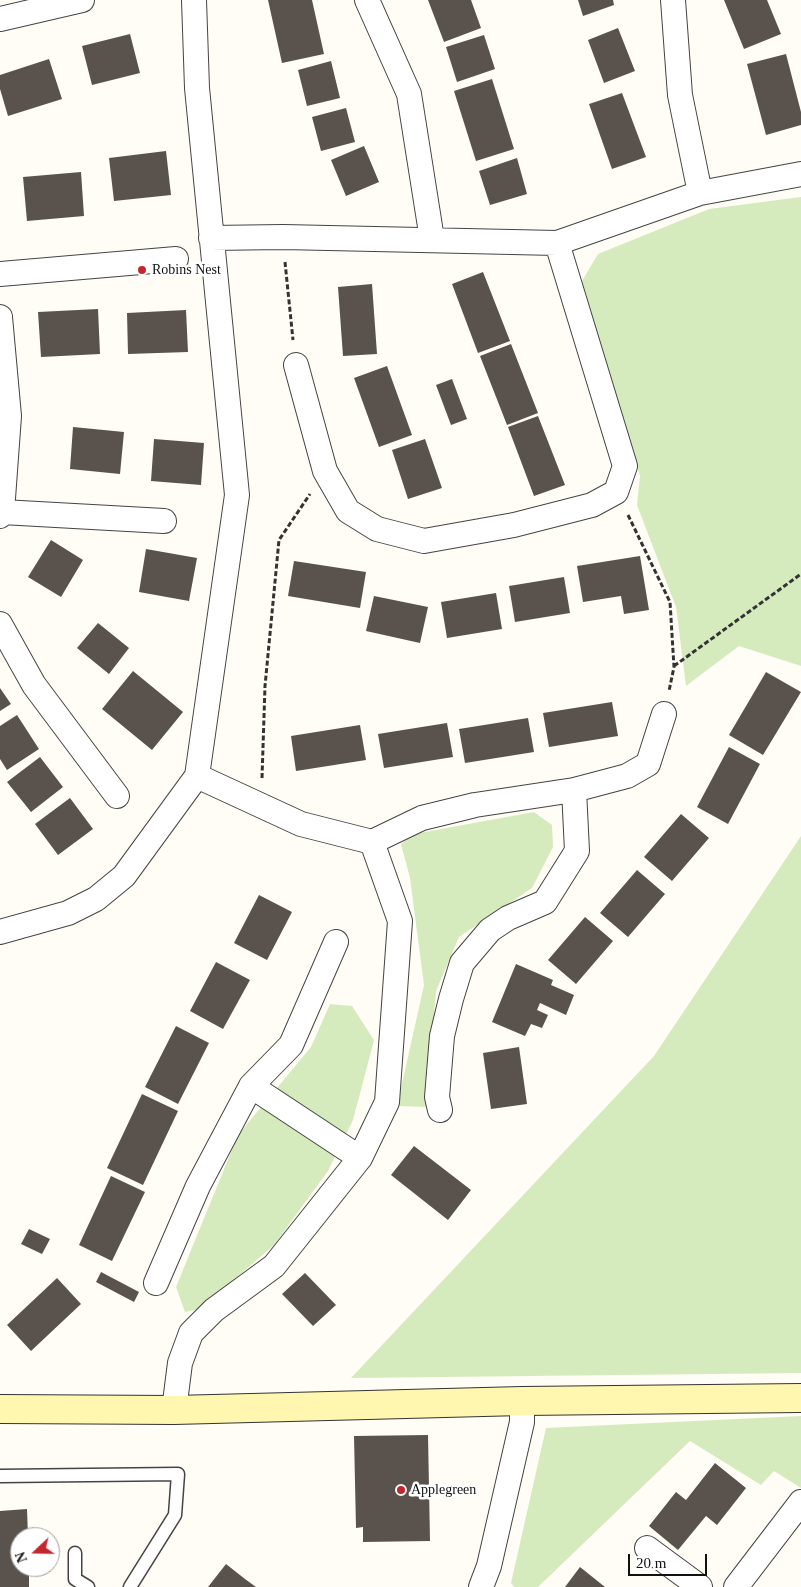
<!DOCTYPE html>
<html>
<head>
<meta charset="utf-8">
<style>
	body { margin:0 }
	#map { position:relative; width:801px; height:1587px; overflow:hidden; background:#fffdf5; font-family:"Times New Roman",serif }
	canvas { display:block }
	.north { position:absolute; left:10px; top:1527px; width:50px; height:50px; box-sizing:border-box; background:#fff; border:1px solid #a0a0a0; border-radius:50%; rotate:249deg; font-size:14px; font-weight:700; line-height:20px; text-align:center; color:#111 }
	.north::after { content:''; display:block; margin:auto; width:18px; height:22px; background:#c4262e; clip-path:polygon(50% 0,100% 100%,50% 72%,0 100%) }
	.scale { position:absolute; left:628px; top:1554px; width:79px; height:22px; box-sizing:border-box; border:2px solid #111; border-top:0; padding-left:6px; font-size:15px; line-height:18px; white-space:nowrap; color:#111; -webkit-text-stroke:4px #fff; paint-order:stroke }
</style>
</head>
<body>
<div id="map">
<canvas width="801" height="1587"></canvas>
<div class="north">N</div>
<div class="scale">20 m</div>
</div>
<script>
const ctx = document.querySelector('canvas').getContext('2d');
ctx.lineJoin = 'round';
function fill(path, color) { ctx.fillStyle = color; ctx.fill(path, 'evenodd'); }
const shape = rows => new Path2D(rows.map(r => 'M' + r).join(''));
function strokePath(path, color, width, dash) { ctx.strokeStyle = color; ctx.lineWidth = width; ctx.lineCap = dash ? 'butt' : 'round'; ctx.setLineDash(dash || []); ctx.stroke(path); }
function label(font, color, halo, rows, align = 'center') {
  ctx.font = font + ' "Times New Roman",serif'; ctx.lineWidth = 5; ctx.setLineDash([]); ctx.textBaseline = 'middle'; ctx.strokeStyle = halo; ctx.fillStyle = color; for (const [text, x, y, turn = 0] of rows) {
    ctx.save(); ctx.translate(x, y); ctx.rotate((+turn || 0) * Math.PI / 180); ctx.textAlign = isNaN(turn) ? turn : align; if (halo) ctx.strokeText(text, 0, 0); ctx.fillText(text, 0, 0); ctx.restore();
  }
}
const green = shape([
	[801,197,801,666,739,646,686,686,676,607,637,505,640,476,582,281,598,254,709,209],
	[534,812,552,825,553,847,532,888,459,937,436,991,426,1107,397,1106,424,985,410,878,401,844,414,834],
	[801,836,801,1373,351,1378,654,1056],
	[330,1004,352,1006,374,1040,353,1120,328,1171,274,1245,200,1309,185,1312,176,1287,238,1135,311,1047],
	[801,1416,801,1488,774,1471,761,1485,690,1441,538,1587,514,1587,511,1583,546,1428]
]);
const building = shape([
	[268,0,312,0,324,54,282,63],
	[428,0,471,0,481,28,444,42],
	[578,0,613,0,614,5,583,16],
	[724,0,767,0,781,34,744,49],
	[618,28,635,71,604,83,588,40],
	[130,34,140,73,92,85,82,46],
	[484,35,495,69,457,82,446,47],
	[786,54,801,112,801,125,766,135,747,64],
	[49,59,62,99,8,116,0,89,0,75],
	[331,61,340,98,307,106,298,70],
	[492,79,514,149,476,161,454,91],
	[622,93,646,157,612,169,589,104],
	[346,108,355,142,321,151,312,117],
	[364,146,379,182,346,196,331,160],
	[166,151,171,195,114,201,109,158],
	[517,158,527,194,490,205,479,171],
	[81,172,84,216,27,221,23,177],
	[483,272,510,341,478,353,452,284],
	[372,284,377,354,343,356,338,287],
	[98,309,100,354,41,357,38,312],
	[186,310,188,352,128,354,127,313],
	[511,344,538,413,507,425,480,356],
	[387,366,412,435,379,447,354,378],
	[452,379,467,419,451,425,436,385],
	[538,416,565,485,534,496,508,427],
	[73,427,124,432,120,474,70,469],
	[154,439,204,443,201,485,151,481],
	[425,439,442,488,408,499,392,450],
	[51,540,83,560,61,597,28,577],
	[146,549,197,558,189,601,139,592],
	[640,556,649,610,624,614,621,596,583,602,577,566],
	[294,561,366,572,360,608,288,596],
	[564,577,570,613,515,622,509,586],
	[496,593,502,629,447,638,441,602],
	[374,596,428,607,420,643,366,631],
	[98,623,129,648,109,674,77,648],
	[133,671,183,712,152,750,102,709],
	[766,672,801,692,763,755,729,735],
	[0,688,11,704,0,711],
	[612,702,618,736,549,747,543,713],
	[17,715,39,749,7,770,0,759,0,726],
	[528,718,534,752,465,763,459,729],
	[447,723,453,757,384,768,378,734],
	[360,725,366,760,296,771,291,736],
	[729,747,760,764,728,824,697,807],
	[40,757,63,787,31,812,7,782],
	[70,798,93,829,58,855,35,824],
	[681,814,709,838,672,881,644,857],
	[637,870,665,894,628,937,600,913],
	[259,895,292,912,267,960,234,943],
	[585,917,613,941,576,984,548,960],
	[216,962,250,980,223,1029,190,1011],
	[516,964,553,980,551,985,574,995,566,1015,540,1003,537,1010,548,1015,542,1028,531,1024,525,1036,492,1022],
	[176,1026,209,1043,178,1104,145,1087],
	[519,1047,527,1104,491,1109,483,1053],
	[142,1094,178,1111,143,1185,107,1168],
	[414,1146,471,1190,448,1220,391,1175],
	[111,1176,145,1192,112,1261,79,1245],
	[29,1229,50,1239,42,1254,21,1244],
	[101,1272,139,1292,134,1302,96,1282],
	[305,1273,336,1305,313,1326,282,1294],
	[57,1278,81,1304,31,1351,7,1325],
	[428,1435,430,1541,363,1542,363,1527,356,1528,354,1436],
	[715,1463,746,1488,717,1525,706,1516,678,1550,649,1526,676,1492,686,1500],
	[27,1509,28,1537,20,1537,20,1567,29,1567,29,1587,0,1587,0,1511],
	[226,1564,245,1579,256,1587,208,1587],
	[580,1567,605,1587,565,1587]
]);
const path = shape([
	[285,262,293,340],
	[628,515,670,602,674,667,669,691],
	[674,666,801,574],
	[262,778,265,686,279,540,310,494]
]);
const service = shape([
	[0,1476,178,1474,175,1515,130,1587],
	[75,1553,75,1579,88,1587]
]);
const minor = shape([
	[367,0,409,94,432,239],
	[673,0,680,95,700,193],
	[0,19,82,0],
	[211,238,283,237,557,243,700,193,801,174],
	[0,274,176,259],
	[0,317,9,416,2,512,0,516],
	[296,365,325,471,348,511,377,529,424,541,514,525,592,505,616,492,625,466,557,243],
	[2,512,164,521],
	[0,624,34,685,117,796],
	[574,790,627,776,648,764,664,714],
	[372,842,422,818,475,805,574,790,577,851,545,902,508,918,490,930,462,963,451,999,442,1036,437,1097,440,1110],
	[0,932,68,913,96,899,124,876,197,776,237,495,197,88,194,0],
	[251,1086,291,1045,336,942],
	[156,1283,198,1186,251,1086,360,1158],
	[174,1410,180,1363,191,1333,214,1310,274,1266,360,1158,387,1102,400,921,372,842,301,824,197,776],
	[647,1548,700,1587],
	[481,1587,489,1566,522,1422,522,1401],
	[736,1587,801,1502]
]);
const secondary = shape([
	[0,1409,174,1410,522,1401,801,1398]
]);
const markers = [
	[142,270,5,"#c4262e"],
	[401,1490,5,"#c4262e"]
];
const poiNames = [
	["Robins Nest",152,270],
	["Applegreen",411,1490]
];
fill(green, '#d5ebbd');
fill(building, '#5a524d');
strokePath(service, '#444', 15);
strokePath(minor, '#444', 26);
strokePath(secondary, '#333', 30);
strokePath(path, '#333', 3, [5, 2.5]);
strokePath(service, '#fff', 12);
strokePath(minor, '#fff', 24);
strokePath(secondary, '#fff6b0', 28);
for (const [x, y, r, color] of markers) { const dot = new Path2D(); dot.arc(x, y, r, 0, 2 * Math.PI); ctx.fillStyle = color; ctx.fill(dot); strokePath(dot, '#fff', 2); }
label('14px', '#111', '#fff', poiNames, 'left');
</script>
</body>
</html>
